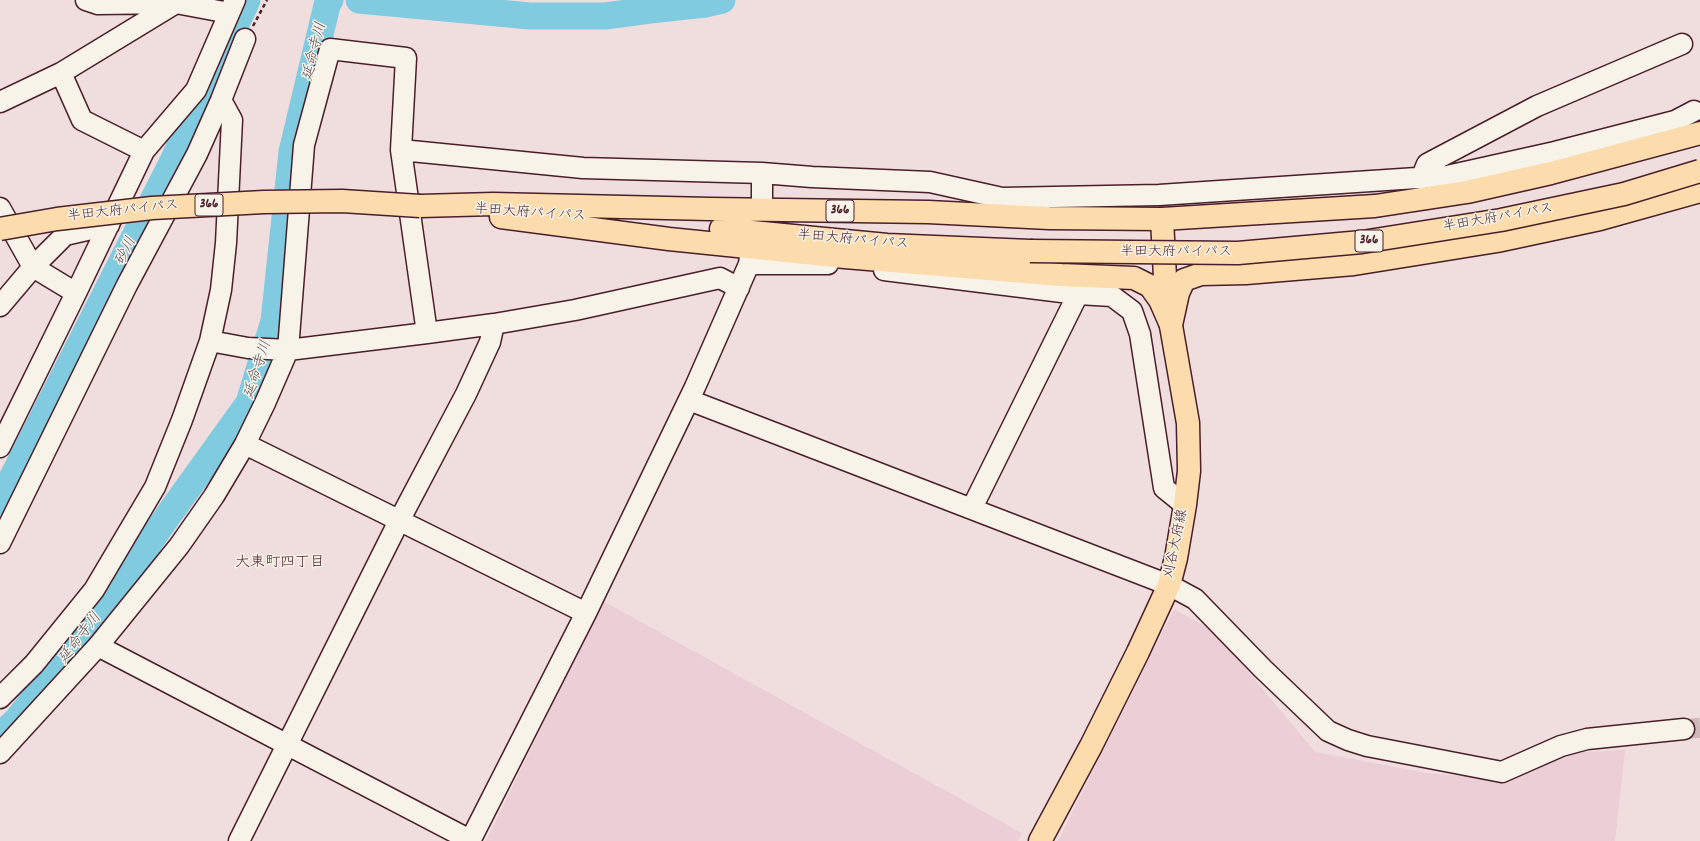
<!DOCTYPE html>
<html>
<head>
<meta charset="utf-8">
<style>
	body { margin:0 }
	canvas { display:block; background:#f0ddde }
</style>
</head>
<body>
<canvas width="1700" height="841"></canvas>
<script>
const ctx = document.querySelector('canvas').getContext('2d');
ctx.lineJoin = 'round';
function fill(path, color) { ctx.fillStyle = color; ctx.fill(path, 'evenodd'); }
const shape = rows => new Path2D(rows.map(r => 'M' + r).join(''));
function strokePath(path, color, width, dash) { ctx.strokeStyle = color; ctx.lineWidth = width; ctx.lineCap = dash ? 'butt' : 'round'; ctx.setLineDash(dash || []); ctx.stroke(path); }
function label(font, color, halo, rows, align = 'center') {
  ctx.font = font + ' Dekko,"Klee One",sans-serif'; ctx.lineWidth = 3; ctx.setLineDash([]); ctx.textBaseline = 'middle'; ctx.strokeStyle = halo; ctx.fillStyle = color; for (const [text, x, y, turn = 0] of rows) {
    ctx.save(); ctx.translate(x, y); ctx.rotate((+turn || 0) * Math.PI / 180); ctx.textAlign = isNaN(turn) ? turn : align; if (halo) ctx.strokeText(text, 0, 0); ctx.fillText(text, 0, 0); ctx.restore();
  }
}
const built = shape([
	[603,601,1022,833,1018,841,486,841],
	[1174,609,1215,632,1315,752,1426,773,1509,780,1567,753,1625,750,1615,841,1058,841]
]);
const river = shape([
	[359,0,530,16,605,16,650,10,705,4,722,0],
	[0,502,174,159,247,0],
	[0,736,17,720,100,615,162,524,249,403,274,321,292,152,328,1,330,0]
]);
const minorTunnel = shape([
	[1684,729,1700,728]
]);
const path = shape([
	[253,26,267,0]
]);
const minor = shape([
	[86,0,98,4,176,3,229,13],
	[61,73,82,120,144,151],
	[0,102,61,73,176,3],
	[401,150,583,168,762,173,812,177,930,182,1002,198,1159,195,1447,176,1555,152,1675,121,1694,111],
	[1421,179,1427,164,1537,106,1682,44],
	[762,198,762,173],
	[0,208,33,267,76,293],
	[750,257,749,264,828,264],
	[884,270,1078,294,1112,296,1132,311,1140,334,1164,488,1185,505],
	[0,306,33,267,65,235,109,225],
	[427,333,401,150,406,58,330,49,304,145,288,350,427,333,494,324,575,310,720,278,739,288],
	[689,400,1169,585,1195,599,1263,669,1328,731,1348,740,1367,746,1502,772,1561,746,1587,739,1684,729],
	[245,444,586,613],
	[0,447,76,293,144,151,196,90,235,0],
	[972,508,1078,294],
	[0,543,127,285,197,154,221,100,245,39],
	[98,646,470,840],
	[0,698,34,664,94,590,155,487,182,420,210,341,221,290,226,243,232,120,221,100],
	[0,753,98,646,179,546,214,496,245,444,265,403,288,350,248,348,210,341],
	[239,841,399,521,466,394,490,342,494,324],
	[470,841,586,613,695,387,749,264]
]);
const major = shape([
	[1040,841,1091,746,1138,652,1169,585,1176,558,1185,505,1189,471,1188,423,1166,297,1162,219]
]);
const highway = shape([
	[420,206,493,204,710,209,928,212,1049,218,1162,219,1375,206,1467,192,1551,173,1700,133],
	[501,217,669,239,845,257,1061,275,1134,278,1150,286,1160,300,1171,325],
	[721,229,887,245,1030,251],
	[1171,325,1178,293,1184,280,1201,274,1246,273,1354,264,1497,241,1600,219,1700,191]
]);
const highwayBridge = shape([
	[0,229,57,219,152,208,264,202,342,201,420,206],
	[1030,251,1238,253,1362,242,1501,220,1624,194,1700,171]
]);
const shields = [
	[209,205,28],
	[840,211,28],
	[1369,241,28]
];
const shieldNames = [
	["366",209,205],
	["366",840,211],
	["366",1369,241]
];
const streetNames = [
	["半田大府パイパス",123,212,-6],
	["半田大府パイパス",530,214,4],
	["半田大府パイパス",1498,219,-10],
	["半田大府パイパス",853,241,5],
	["半田大府パイパス",1176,253],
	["刈谷大府線",1177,544,-78]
];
const waterNames = [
	["延命寺川",316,52,-76],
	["砂川",127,252,-63],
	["延命寺川",259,370,-72],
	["延命寺川",81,639,-52]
];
const neighbourhoodNames = [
	["大東町四丁目",280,564]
];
fill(built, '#ebced6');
strokePath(river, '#80cbe0', 27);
strokePath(minorTunnel, '#cfb7ba', 20, [20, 10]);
strokePath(minor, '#4a1f2b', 23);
strokePath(major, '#4a1f2b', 25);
strokePath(highway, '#4a1f2b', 25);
strokePath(path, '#4a1f2b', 2.5, [4, 3]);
strokePath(minor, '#f7f3e8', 20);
strokePath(major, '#fcdcac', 22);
strokePath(highway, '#fcdcac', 22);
strokePath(highwayBridge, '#4a1f2b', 25, []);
strokePath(highwayBridge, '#fcdcac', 22);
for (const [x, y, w] of shields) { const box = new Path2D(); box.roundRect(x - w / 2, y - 11, w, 22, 3); ctx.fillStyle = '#f7f3e8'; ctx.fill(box); strokePath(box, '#4a1f2b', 1); }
label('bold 13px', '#4a1f2b', null, shieldNames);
label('14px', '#4a1f2b', '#f7f3e8', streetNames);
label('italic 15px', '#5a5361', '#f7f3e8', waterNames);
label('15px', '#4a1f2b', '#f7f3e8', neighbourhoodNames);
</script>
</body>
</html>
